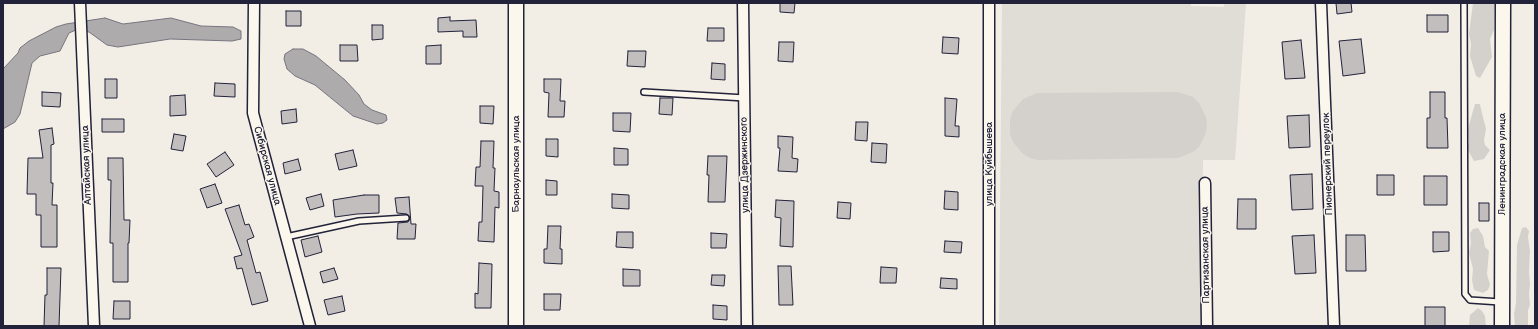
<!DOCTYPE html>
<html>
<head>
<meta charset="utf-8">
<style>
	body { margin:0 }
	#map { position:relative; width:1538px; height:329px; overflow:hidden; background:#f2eee5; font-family:"Balsamiq Sans",sans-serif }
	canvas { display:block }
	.frame { position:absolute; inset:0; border:4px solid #22223b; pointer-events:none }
</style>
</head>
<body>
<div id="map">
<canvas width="1538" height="329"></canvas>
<div class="frame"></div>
</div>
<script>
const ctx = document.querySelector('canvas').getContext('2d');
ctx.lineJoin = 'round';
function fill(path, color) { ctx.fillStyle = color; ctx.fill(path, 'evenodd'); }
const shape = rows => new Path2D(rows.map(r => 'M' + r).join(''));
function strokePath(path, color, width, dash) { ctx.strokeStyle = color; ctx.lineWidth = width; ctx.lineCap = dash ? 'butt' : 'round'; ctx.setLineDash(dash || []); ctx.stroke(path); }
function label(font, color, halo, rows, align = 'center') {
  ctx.font = font + ' "Balsamiq Sans",sans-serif'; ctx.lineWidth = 3; ctx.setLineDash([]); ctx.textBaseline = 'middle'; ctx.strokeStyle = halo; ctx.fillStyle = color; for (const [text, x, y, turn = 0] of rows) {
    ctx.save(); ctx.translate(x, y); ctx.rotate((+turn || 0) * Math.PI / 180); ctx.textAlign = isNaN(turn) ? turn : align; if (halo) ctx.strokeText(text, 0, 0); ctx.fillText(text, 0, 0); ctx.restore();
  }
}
const built = shape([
	[1002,3,1191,3,1191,6,1224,7,1224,3,1246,3,1235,160,1203,160,1202,326,999,326]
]);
const green = shape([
	[1473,3,1495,3,1494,30,1490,39,1492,57,1480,78,1476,76,1470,56,1471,44,1469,34],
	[1178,92,1193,97,1199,103,1206,117,1207,125,1206,133,1199,147,1193,152,1178,158,1038,160,1030,158,1023,154,1013,142,1010,134,1010,119,1013,111,1023,99,1037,93],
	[1475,104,1480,104,1481,109,1486,129,1484,140,1485,145,1490,150,1484,159,1474,161,1469,152,1467,146,1469,142,1468,131,1469,125],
	[1526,227,1529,231,1528,237,1530,251,1529,272,1530,284,1529,294,1530,305,1528,310,1528,326,1515,326,1514,314,1516,303,1517,245,1522,228],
	[1478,228,1483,236,1485,247,1489,251,1487,274,1490,285,1488,290,1483,293,1474,290,1472,280,1473,269,1469,253,1471,243,1470,233,1473,229],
	[1478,308,1482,311,1485,316,1486,326,1469,326,1470,315]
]);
const water = shape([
	[105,18,123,24,171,18,201,26,233,27,241,31,241,39,232,41,170,39,118,47,107,45,89,32,78,29,69,33,60,51,40,56,32,63,20,114,15,122,3,129,3,69,18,53,20,48,29,41,56,27,66,24,105,18],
	[293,49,303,49,316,56,345,80,359,95,364,104,372,110,386,115,387,120,383,123,377,124,353,116,315,85,295,76,287,69,284,59,285,54,293,49]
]);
const building = shape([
	[780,3,795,3,794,13,780,12,780,3],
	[1336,3,1351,3,1352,12,1337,14,1336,3],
	[286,11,301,11,301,26,286,26,286,11],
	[1427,15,1448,15,1448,32,1427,32,1427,15],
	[450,17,450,21,476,20,477,37,463,37,463,31,438,32,438,18,450,17],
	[372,25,383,25,383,39,372,40,372,25],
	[708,28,724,28,724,41,707,41,708,28],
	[943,37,959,38,958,54,942,53,943,37],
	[1361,39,1365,73,1343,76,1339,41,1361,39],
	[1301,40,1305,78,1285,79,1282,42,1301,40],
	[779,42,794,42,793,62,778,61,779,42],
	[340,45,357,45,358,61,340,61,340,45],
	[441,45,441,64,426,64,426,46,441,45],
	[628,51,646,51,645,67,627,66,628,51],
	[712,63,725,64,725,80,711,79,712,63],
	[105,79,117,79,117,98,105,98,105,79],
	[544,79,561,79,560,101,565,101,564,117,548,117,549,93,544,92,544,79],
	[215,83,235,84,235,97,214,96,215,83],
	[42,92,61,93,60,107,42,106,42,92],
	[1430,92,1445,92,1445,118,1447,118,1448,148,1427,148,1427,118,1430,118,1430,92],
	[185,95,186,115,170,116,170,96,185,95],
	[660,98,673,98,672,115,659,114,660,98],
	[945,98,957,99,955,126,959,126,959,137,945,136,945,98],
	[480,106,494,106,493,124,480,123,480,106],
	[296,109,297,122,282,124,281,111,296,109],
	[613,113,631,113,630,132,613,131,613,113],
	[1309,115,1310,147,1289,148,1287,116,1309,115],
	[102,119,124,119,124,132,102,132,102,119],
	[856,122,868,122,867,141,855,140,856,122],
	[52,128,54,144,51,145,51,183,53,183,52,205,57,205,57,247,41,247,41,215,36,215,36,194,27,194,28,158,43,158,39,130,52,128],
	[174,134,186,136,183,151,171,149,174,134],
	[778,136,793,137,792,158,798,159,797,172,778,171,780,148,778,148,778,136],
	[546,139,558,139,558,157,546,156,546,139],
	[481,141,494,141,493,168,495,168,494,191,499,192,499,208,495,207,494,242,478,241,479,222,482,222,483,186,475,186,476,167,480,167,481,141],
	[872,143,887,144,886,163,871,162,872,143],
	[614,148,628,149,628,165,614,165,614,148],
	[353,150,357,166,339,170,335,154,353,150],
	[225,152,234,165,216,177,207,164,225,152],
	[708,156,727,156,725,202,708,202,709,175,707,175,708,156],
	[108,158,123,158,124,220,130,220,129,243,128,243,128,282,113,282,113,243,110,243,111,180,108,180,108,158],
	[298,159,301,170,285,174,283,163,298,159],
	[1312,174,1313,209,1292,210,1290,175,1312,174],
	[1377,175,1394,175,1394,195,1377,195,1377,175],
	[1424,176,1447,176,1447,205,1424,205,1424,176],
	[546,180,557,181,557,195,546,195,546,180],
	[215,184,222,203,207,208,200,189,215,184],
	[945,191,958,192,958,210,944,209,945,191],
	[321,194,324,206,310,210,306,198,321,194],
	[612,194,629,195,629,209,612,208,612,194],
	[364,195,379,195,379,213,357,214,335,217,333,200,364,195],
	[409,197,411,224,416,224,415,239,397,239,398,223,408,222,410,218,407,214,397,213,395,198,409,197],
	[1238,199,1256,199,1256,229,1237,229,1238,199],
	[776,200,794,201,793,247,780,246,781,218,775,217,776,200],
	[838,202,851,203,850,219,837,218,838,202],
	[1479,203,1489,203,1489,221,1479,221,1479,203],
	[239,205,245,225,249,224,254,237,247,240,256,273,260,272,268,301,252,305,242,268,237,269,234,257,242,255,225,209,239,205],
	[548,226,561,226,560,249,562,249,562,264,544,263,544,249,547,249,548,226],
	[617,232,633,232,633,248,616,247,617,232],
	[1433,232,1449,232,1449,251,1433,252,1433,232],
	[711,233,727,234,726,248,711,248,711,233],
	[1314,235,1316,273,1295,274,1292,236,1314,235],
	[1346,235,1365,235,1366,271,1346,271,1346,235],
	[318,236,322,252,305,257,301,240,318,236],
	[945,241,962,242,961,253,944,252,945,241],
	[479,263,492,264,491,308,475,308,475,293,478,294,479,263],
	[778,266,791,266,793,305,779,305,778,266],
	[881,267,897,268,896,283,880,283,881,267],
	[47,268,61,268,59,326,44,326,45,295,47,295,47,268],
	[334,268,338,279,323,283,320,272,334,268],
	[623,269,640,270,640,286,623,286,623,269],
	[712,275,725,275,724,286,711,285,712,275],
	[941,278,957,279,957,289,940,288,941,278],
	[544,294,561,294,560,310,544,310,544,294],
	[342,296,345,311,328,315,324,300,342,296],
	[114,301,130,301,130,319,113,319,114,301],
	[713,305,727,306,727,320,713,319,713,305],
	[1425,307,1445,307,1445,326,1425,326,1425,307]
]);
const lane = shape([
	[1464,3,1465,294,1470,300,1500,302],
	[644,92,745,98],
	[286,237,359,221,406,218]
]);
const street = shape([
	[80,3,94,326],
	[254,3,253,113,310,326],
	[743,3,747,326],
	[1321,3,1334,326],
	[1205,183,1207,326],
	[989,326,989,3]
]);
const secondary = shape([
	[516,3,516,326],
	[1502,326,1503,3]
]);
const streetNames = [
	["Барнаульская улица",516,164,-90],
	["улица Куйбышева",989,164,-90],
	["Пионерский переулок",1328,164,-92],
	["Ленинградская улица",1502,164,-90],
	["Алтайская улица",87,165,-92],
	["улица Дзержинского",745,165,-91],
	["Сибирская улица",267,166,75],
	["Партизанская улица",1206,255,-91]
];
fill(built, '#e0dcd6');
fill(green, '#d4d1cc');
fill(water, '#aeabad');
strokePath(water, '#76747f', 1);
fill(building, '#c2bebe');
strokePath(building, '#22223b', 1);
strokePath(lane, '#22223b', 8);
strokePath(street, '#22223b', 13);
strokePath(secondary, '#22223b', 17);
strokePath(lane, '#fbf7ec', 5);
strokePath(street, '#fbf7ec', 10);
strokePath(secondary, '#fbf7ec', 14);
label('10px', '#22223b', '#fbf7ec', streetNames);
</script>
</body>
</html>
